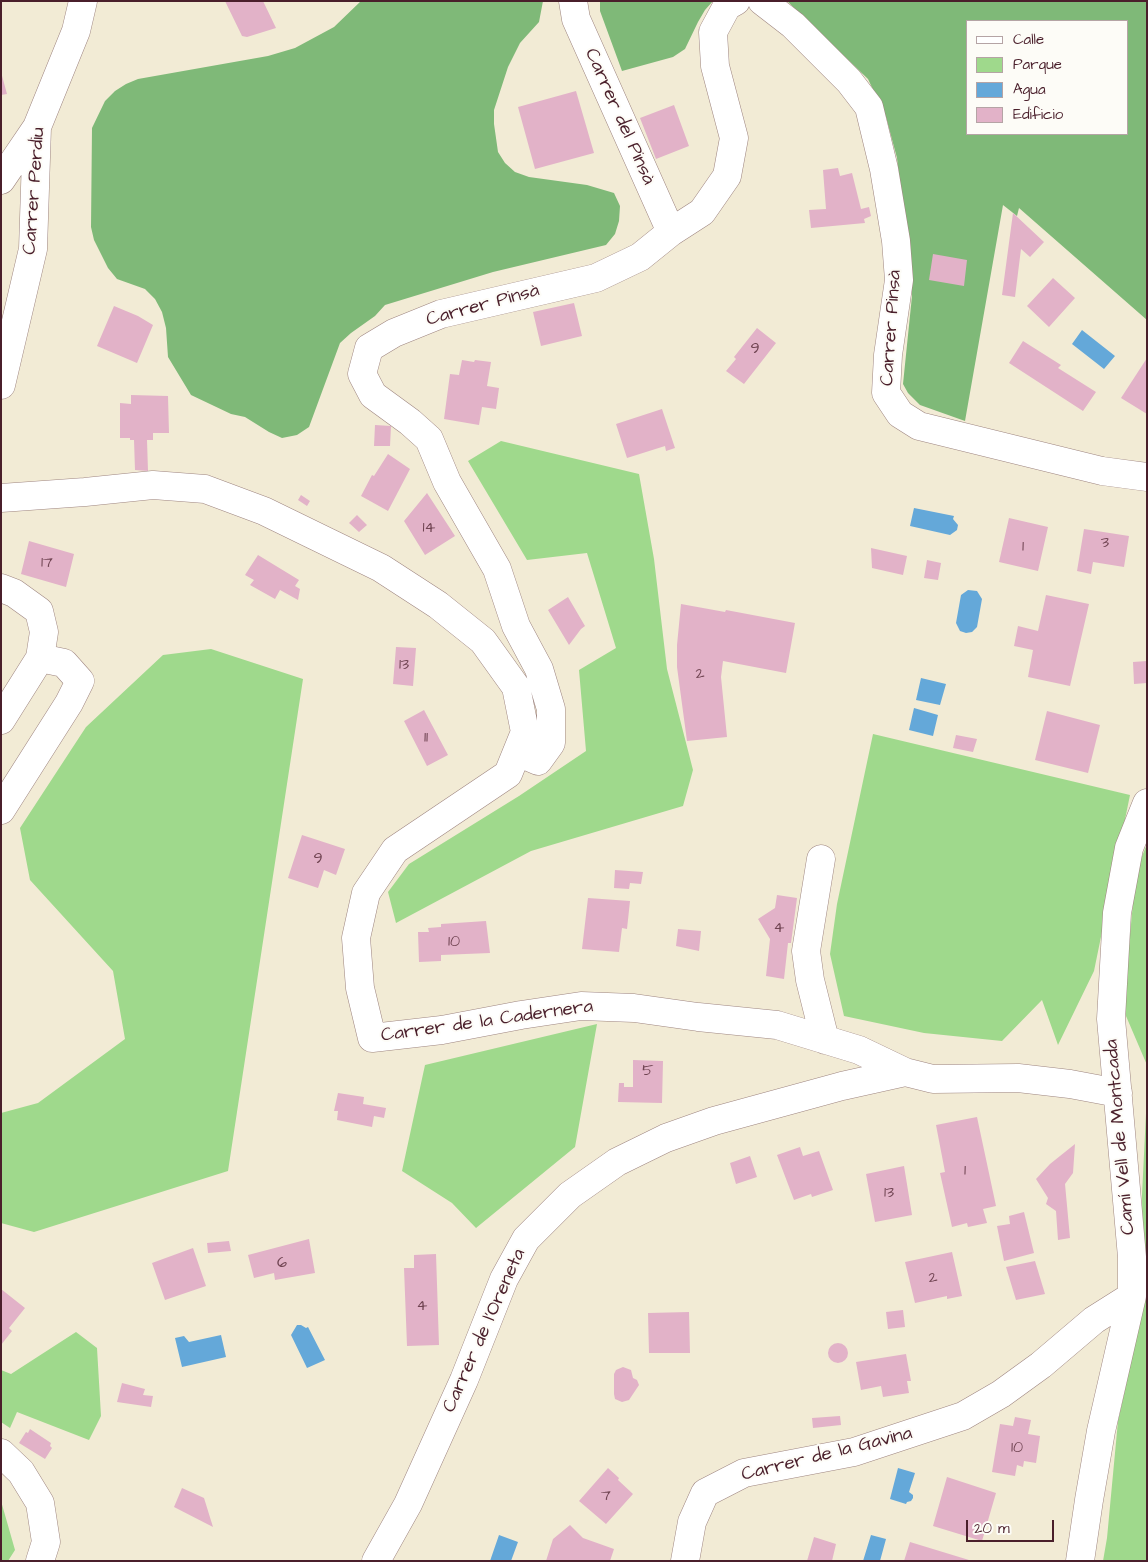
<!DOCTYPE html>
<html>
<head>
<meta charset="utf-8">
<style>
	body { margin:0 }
	#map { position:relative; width:1148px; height:1562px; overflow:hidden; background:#f2ebd5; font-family:"Architects Daughter",sans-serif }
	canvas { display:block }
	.frame { position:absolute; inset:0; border:2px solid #4a1f2b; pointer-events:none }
	.legend { position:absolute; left:966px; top:20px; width:162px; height:115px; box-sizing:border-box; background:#fdfcf7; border:1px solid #b5a4a5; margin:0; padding:6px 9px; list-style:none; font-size:15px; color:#4a1f2b }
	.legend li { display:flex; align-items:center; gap:10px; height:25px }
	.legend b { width:25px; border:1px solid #b5a4a5 }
	.scale { position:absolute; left:966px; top:1520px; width:88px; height:22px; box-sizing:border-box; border:2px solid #4a1f2b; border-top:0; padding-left:6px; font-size:15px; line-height:18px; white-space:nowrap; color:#4a1f2b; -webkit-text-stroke:4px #fdfcf7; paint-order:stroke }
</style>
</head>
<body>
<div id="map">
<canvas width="1148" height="1562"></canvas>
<div class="frame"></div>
<ul class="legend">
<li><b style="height:6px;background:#fff"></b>Calle</li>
<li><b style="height:14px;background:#9fd98c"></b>Parque</li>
<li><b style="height:14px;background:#64a8d9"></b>Agua</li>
<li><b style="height:14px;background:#e2b2c8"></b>Edificio</li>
</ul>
<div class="scale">20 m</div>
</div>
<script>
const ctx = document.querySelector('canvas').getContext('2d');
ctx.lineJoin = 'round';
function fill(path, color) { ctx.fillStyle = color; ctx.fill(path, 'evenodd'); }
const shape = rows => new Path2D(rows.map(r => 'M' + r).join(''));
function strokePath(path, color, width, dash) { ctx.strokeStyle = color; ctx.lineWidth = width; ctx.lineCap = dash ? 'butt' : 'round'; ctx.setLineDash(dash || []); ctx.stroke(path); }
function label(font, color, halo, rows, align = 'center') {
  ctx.font = font + ' "Architects Daughter",sans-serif'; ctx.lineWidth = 4; ctx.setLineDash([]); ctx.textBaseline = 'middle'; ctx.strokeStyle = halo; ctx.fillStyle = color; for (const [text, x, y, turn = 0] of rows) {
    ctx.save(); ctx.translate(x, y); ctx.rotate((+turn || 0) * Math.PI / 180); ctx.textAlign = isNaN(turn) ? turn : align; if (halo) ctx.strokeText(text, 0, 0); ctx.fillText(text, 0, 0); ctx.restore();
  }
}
const green = shape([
	[501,441,639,474,654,559,667,669,693,770,683,806,531,851,396,923,388,892,409,864,519,796,586,751,579,670,616,648,587,553,527,560,468,461],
	[211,649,303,679,228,1171,34,1232,1,1223,1,1113,38,1103,125,1039,113,971,30,880,20,828,86,727,163,655],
	[873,734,1130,795,1094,971,1058,1045,1042,1000,1002,1041,924,1033,844,1016,830,954,837,904],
	[1147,844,1147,1065,1123,1009,1136,871],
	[597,1024,575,1147,476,1228,452,1203,402,1171,425,1065],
	[1147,1093,1147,1561,1103,1561,1107,1538,1118,1421,1143,1308,1142,1195],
	[76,1332,97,1348,101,1416,89,1440,17,1412,10,1428,1,1422,1,1370,11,1374],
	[1,1501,15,1550,8,1561,1,1561]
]);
const forest = shape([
	[361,1,543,1,539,22,520,43,508,67,494,110,494,124,498,152,505,163,515,172,529,177,587,185,614,193,620,206,619,221,615,234,606,245,493,272,385,305,375,316,351,333,340,343,309,427,297,435,282,438,269,432,245,417,231,414,191,395,168,357,166,328,162,312,155,299,145,289,117,279,108,268,94,240,91,227,92,128,105,101,115,91,126,84,138,79,268,56,295,48,334,27],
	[600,1,713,1,705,10,698,22,685,49,673,57,622,71,600,11],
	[787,1,1147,1,1147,320,1019,208,1017,216,1003,205,965,421,920,405,908,393,903,384,912,296,897,158,886,117,868,79],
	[967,21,1127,21,1127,134,967,134]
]);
const water = shape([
	[1082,330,1115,356,1104,369,1072,344],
	[914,508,954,516,953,519,958,525,957,530,950,535,910,526],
	[968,590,977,591,982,599,977,627,972,632,966,633,960,631,956,623,961,595],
	[921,678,946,684,940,705,916,700],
	[914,708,938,715,933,736,909,730],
	[297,1325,301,1325,306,1328,308,1327,325,1360,307,1368,291,1335],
	[221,1335,226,1357,182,1367,175,1338,184,1336,189,1342],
	[898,1468,915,1473,909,1492,913,1495,913,1498,911,1501,907,1502,906,1504,890,1499],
	[499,1535,518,1542,511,1561,490,1561],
	[871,1535,886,1539,880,1561,863,1561]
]);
const building = shape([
	[225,1,263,1,276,28,247,37,242,36],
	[1,72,7,94,1,95],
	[576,91,594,153,535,169,518,107],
	[674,105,689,146,656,159,640,118],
	[838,168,840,176,852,173,861,209,869,207,871,216,864,219,865,223,811,228,809,210,826,209,823,170],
	[1013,213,1044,242,1030,257,1021,249,1015,297,1002,295],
	[933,254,967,260,964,286,929,280],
	[1053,278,1075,298,1049,327,1027,306],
	[574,303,582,336,541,346,533,312],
	[114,306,138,316,153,325,137,363,97,346],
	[757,328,776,343,744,384,726,371,736,359,734,357],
	[1023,341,1061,365,1058,368,1096,392,1083,411,1009,363],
	[1147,358,1147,414,1121,398],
	[462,360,474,362,475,360,491,362,487,386,499,388,496,409,482,407,479,425,444,419,450,374,459,375],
	[131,395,168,396,169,433,153,433,153,440,147,440,148,471,135,470,134,440,130,440,130,438,120,438,120,403,131,404],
	[662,409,675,448,666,451,665,446,627,458,616,424],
	[375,425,391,426,390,446,374,446],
	[388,454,410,469,388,511,361,496,372,475,374,476],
	[427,493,455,536,425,555,404,521],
	[301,495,310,501,307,506,298,500],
	[357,515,367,525,359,532,349,523],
	[1009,518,1048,527,1038,571,999,562],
	[1084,529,1129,536,1124,567,1093,562,1091,574,1077,571],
	[29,541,74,554,66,587,21,574],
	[871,548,907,556,903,575,872,568],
	[258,555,299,580,295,586,300,589,298,600,280,590,275,599,250,585,254,580,245,575],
	[927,560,941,563,938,580,924,578],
	[1046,595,1089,604,1070,686,1028,677,1033,650,1014,646,1018,626,1038,631],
	[568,597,585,626,581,629,569,645,548,610],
	[681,604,725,612,726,610,795,623,786,673,723,661,721,677,727,737,687,741,677,667,677,645],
	[396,647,416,648,413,686,393,684],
	[1147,661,1147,683,1134,684,1133,662],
	[424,710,448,755,427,766,404,721],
	[1047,711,1100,725,1088,773,1035,760],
	[956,735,977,739,973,752,953,748],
	[302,835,345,849,336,875,324,870,318,888,288,878],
	[615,870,643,872,641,884,630,883,629,889,614,888],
	[777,895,797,898,791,943,788,943,784,979,766,976,770,939,758,919,775,908],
	[588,898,630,901,627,929,622,928,619,952,582,949],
	[486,921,490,953,441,955,441,961,419,962,418,932,429,932,428,928,441,927,441,924],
	[678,929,701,931,699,951,676,946],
	[633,1060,663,1061,662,1103,618,1102,619,1083,624,1083,624,1087,633,1087],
	[338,1093,364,1097,363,1104,386,1108,384,1118,374,1116,372,1127,337,1120,338,1111,334,1111],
	[977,1117,996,1206,983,1209,987,1223,968,1227,967,1223,952,1227,940,1173,945,1172,936,1125],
	[1075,1144,1073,1173,1065,1184,1070,1238,1058,1240,1056,1211,1046,1204,1048,1198,1036,1179,1050,1164],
	[800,1147,803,1156,819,1151,833,1190,812,1197,811,1194,794,1200,777,1155],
	[750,1156,757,1177,736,1184,730,1163],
	[904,1166,912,1215,875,1222,866,1174],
	[1024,1212,1034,1253,1004,1261,997,1226,1010,1224,1009,1216],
	[309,1239,315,1273,275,1280,274,1273,254,1278,248,1255],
	[229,1241,231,1251,208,1253,207,1243],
	[193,1248,206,1286,165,1300,152,1263],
	[952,1252,962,1296,947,1299,947,1296,915,1303,905,1262],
	[436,1254,439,1345,407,1346,404,1268,414,1268,414,1255],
	[1035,1261,1045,1294,1016,1300,1006,1267],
	[1,1289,25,1308,9,1328,12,1331,1,1345],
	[903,1310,905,1327,888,1329,886,1312],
	[689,1312,690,1353,649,1353,648,1313],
	'828 1353a10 10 0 1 1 20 0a10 10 0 1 1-20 0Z',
	[906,1354,911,1381,907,1381,909,1393,883,1397,881,1386,861,1390,856,1362],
	[623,1367,631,1370,633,1378,637,1380,639,1385,629,1400,622,1402,615,1399,614,1394,614,1374,616,1370],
	[122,1383,145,1389,143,1395,153,1396,151,1407,117,1402],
	[840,1416,841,1425,813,1428,812,1418],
	[1015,1417,1031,1420,1028,1434,1040,1436,1036,1463,1024,1461,1023,1467,1017,1465,1015,1476,992,1472,1000,1424,1013,1426],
	[30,1429,51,1443,50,1446,52,1448,45,1459,19,1443,26,1432,28,1433],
	[608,1468,619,1478,618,1480,633,1494,606,1524,579,1501],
	[947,1477,996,1493,982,1541,933,1526],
	[182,1488,204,1498,213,1527,174,1507],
	[570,1525,583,1538,614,1549,610,1561,546,1561,553,1539],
	[814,1537,836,1544,832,1561,807,1561],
	[910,1542,969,1560,969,1561,904,1561]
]);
const minor = shape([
	[573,1,576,19,671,232],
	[762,1,793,25,849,81,869,107,884,169,896,241,899,280,888,355,886,393,900,414,919,426,1102,471,1147,477],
	[1,180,37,127],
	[1,385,33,249,37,127,76,31,83,1],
	[1,498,85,492,153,485,205,489,264,511,381,568,438,605,483,641,516,687,525,732,508,774,395,850,366,893,356,938,360,988,372,1038,442,1030,521,1015,581,1006,634,1008,698,1017,777,1025,859,1050,905,1072,933,1079,1018,1078,1070,1084,1118,1093],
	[1,588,14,593,39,611,44,632,40,658,1,720],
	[517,752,538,761,551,743,551,709,539,669,516,626,497,569,447,482,429,439,410,422,373,395,362,374,369,348,394,333,441,314,596,278,640,257,671,232,702,212,727,176,734,138,715,66,713,32,727,6,736,1],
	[1,810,69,703,80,681,64,663,40,658],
	[821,859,806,951,810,980,825,1040],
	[1,1453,21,1472,40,1503,46,1542,40,1561],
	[376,1561,408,1504,464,1380,504,1279,526,1239,570,1195,617,1162,666,1138,714,1121,842,1086,905,1072],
	[685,1561,692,1522,705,1493,744,1473,854,1452,963,1416,1001,1394,1041,1365,1094,1320,1132,1296],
	[1080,1561,1089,1500,1101,1431,1132,1296,1132,1257,1111,1019,1117,913,1129,848,1147,803]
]);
const numberNames = [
	["9",755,350],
	["14",429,529],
	["3",1105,544],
	["1",1023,548],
	["17",47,564],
	["13",404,666],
	["2",700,675],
	["11",426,739],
	["9",318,860],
	["4",779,929],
	["10",454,943],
	["5",648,1072],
	["1",965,1172],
	["13",889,1194],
	["6",282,1264],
	["2",933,1279],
	["4",422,1307],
	["10",1017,1449],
	["7",606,1497]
];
const streetNames = [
	["Carrer del Pinsà",619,117,66],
	["Carrer Perdiu",35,191,-86],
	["Carrer Pinsà",483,306,-15],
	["Carrer Pinsà",892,328,-86],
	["Carrer de la Cadernera",487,1022,-8],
	["Camí Vell de Montcada",1121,1137,-95],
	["Carrer de l'Oreneta",485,1331,-66],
	["Carrer de la Gavina",827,1455,-14]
];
fill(green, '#9fd98c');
fill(forest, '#7fb978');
fill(water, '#64a8d9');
fill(building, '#e2b2c8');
strokePath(minor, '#9e8580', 29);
strokePath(minor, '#fff', 28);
label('16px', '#704452', null, numberNames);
label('19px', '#4a1f2b', '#fdfcf7', streetNames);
</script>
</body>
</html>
